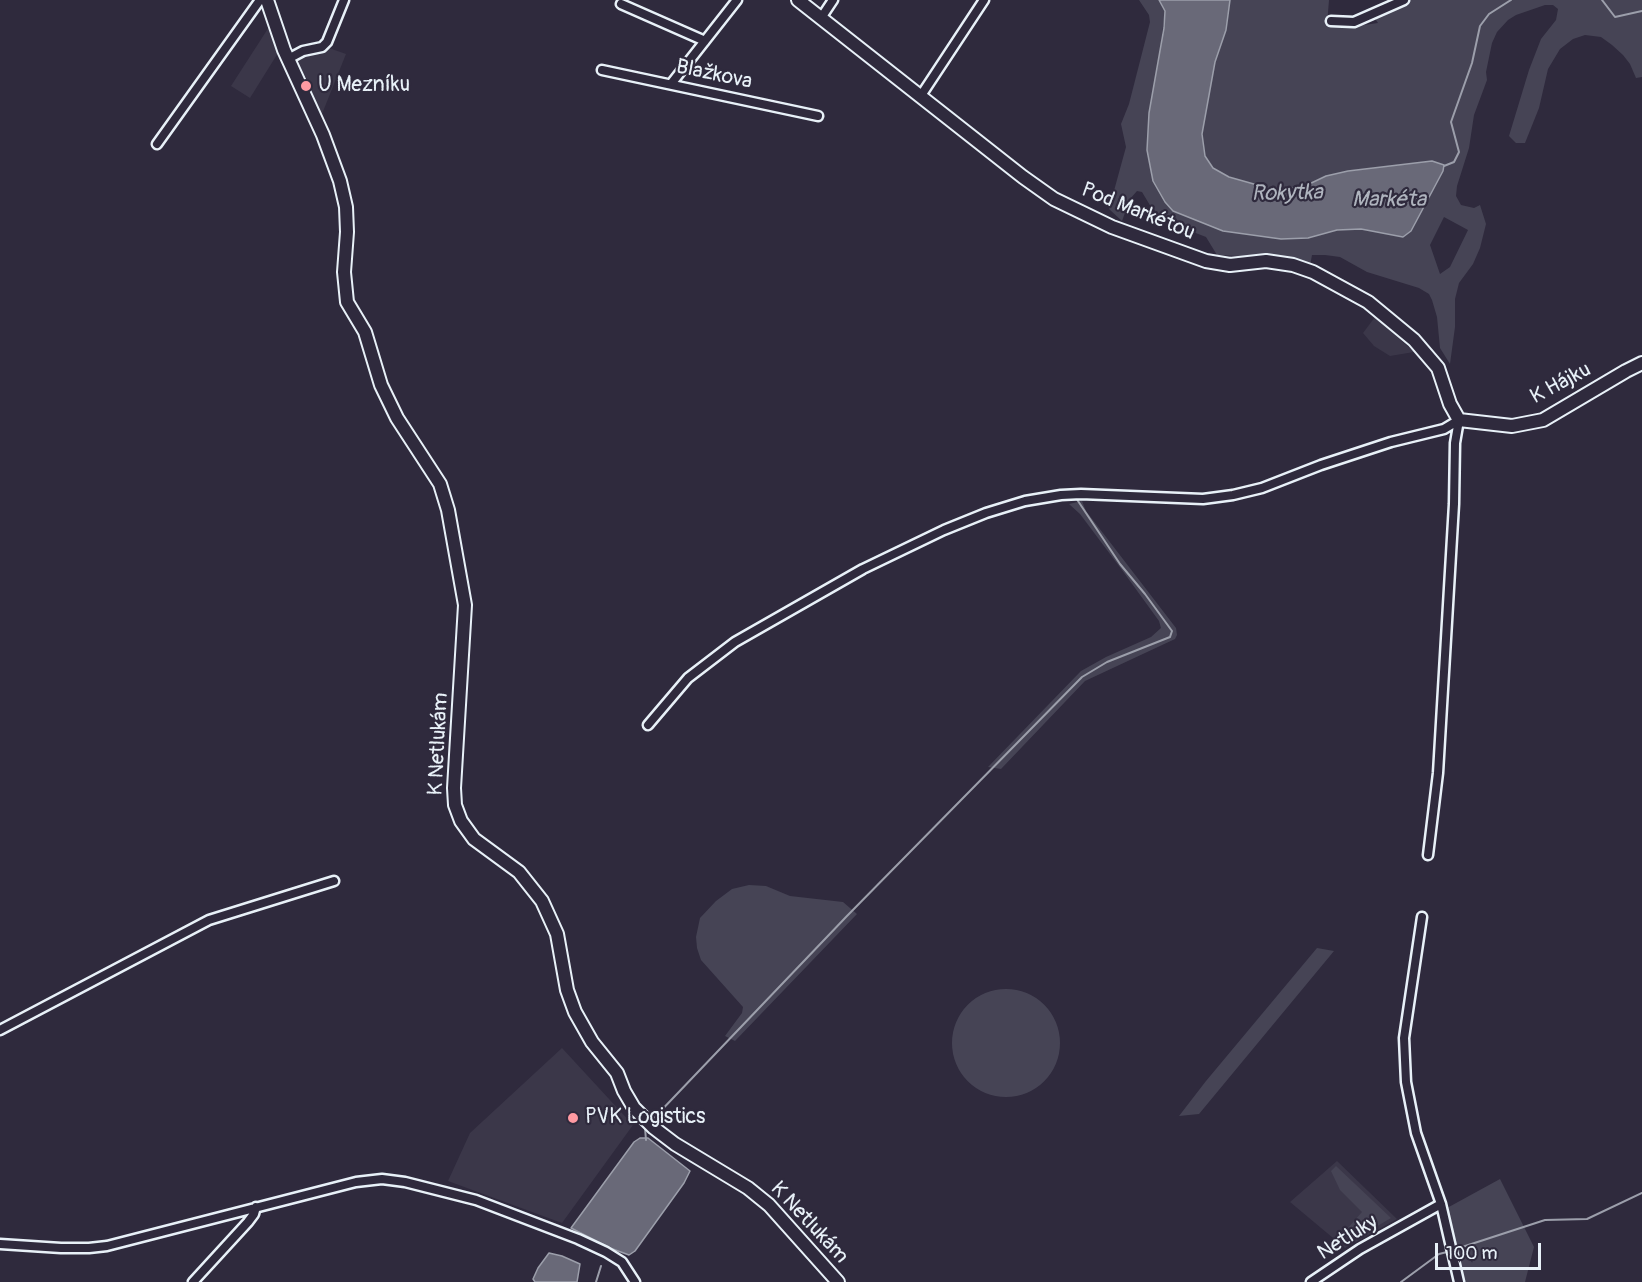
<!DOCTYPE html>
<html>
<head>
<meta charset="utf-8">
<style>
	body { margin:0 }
	#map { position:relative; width:1642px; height:1282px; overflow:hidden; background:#2f2a3d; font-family:Pangolin,sans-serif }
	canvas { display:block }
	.scale { position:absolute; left:1435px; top:1243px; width:106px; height:27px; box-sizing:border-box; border:3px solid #e8f1f8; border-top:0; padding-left:8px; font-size:18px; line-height:21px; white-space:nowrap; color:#e8f1f8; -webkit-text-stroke:4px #2f2a3d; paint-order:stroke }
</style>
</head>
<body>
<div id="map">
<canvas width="1642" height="1282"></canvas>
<div class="scale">100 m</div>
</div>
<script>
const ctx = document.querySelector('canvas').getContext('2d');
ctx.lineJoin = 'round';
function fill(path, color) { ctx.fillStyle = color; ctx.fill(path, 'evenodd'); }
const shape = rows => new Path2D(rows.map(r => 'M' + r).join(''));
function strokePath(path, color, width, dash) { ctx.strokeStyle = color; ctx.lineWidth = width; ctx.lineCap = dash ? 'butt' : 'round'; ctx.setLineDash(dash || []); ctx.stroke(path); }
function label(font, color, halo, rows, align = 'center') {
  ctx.font = font + ' Pangolin,sans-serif'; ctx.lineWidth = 4.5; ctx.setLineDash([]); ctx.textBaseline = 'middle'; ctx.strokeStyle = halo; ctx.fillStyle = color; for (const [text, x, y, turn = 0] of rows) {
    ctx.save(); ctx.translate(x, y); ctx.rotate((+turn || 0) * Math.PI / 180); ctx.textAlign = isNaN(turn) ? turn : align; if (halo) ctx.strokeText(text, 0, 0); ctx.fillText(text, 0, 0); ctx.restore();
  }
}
const built = shape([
	[269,27,278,53,250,98,231,86],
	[329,48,346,54,320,119,312,101,311,86,297,63,304,54],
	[1375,317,1414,352,1390,356,1374,346,1363,333],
	[562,1048,633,1125,562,1223,448,1181,470,1133],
	[1337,1161,1397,1219,1345,1248,1290,1202]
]);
const green = shape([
	[1139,0,1159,0,1165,11,1160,52,1173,211,1198,220,1308,238,1337,230,1361,229,1403,237,1411,231,1443,171,1444,166,1432,161,1348,171,1326,176,1305,186,1289,189,1268,188,1229,177,1213,168,1205,156,1202,134,1215,62,1226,30,1230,0,1329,0,1327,25,1350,27,1378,23,1371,12,1393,0,1642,0,1642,77,1636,78,1630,64,1623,55,1612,45,1601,37,1585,35,1573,39,1560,49,1548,69,1539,108,1525,143,1516,143,1509,136,1529,70,1541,39,1556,20,1558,9,1553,5,1545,5,1516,15,1508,20,1497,32,1492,43,1486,72,1487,80,1474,115,1469,148,1457,186,1456,196,1461,205,1474,208,1480,205,1486,224,1480,248,1473,264,1459,283,1455,299,1455,327,1450,364,1440,348,1437,317,1432,300,1429,294,1419,288,1367,272,1340,257,1325,255,1312,255,1310,266,1263,257,1217,255,1206,237,1188,230,1159,214,1151,207,1142,192,1137,191,1130,199,1122,221,1109,209,1126,147,1121,124,1129,104,1150,22,1149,15],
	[1444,217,1468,230,1450,267,1440,274,1430,245],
	[1082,501,1086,511,1176,628,1177,635,1175,639,1085,681,1001,769,988,767,1081,671,1106,657,1151,637,1161,628,1159,621,1122,570,1080,514,1069,504],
	[749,885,766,886,790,896,843,902,857,914,735,1041,725,1036,742,1013,743,1007,701,960,697,948,696,937,700,918,716,901,732,889],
	[1317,948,1334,951,1199,1114,1179,1116,1206,1081],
	'952 1043a54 54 0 1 1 108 0a54 54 0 1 1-108 0Z',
	[1336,1166,1391,1218,1357,1238,1347,1229,1362,1212,1340,1190,1331,1171],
	[1500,1179,1534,1247,1525,1282,1464,1282,1447,1208]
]);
const water = shape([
	[1159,0,1230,0,1226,30,1215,62,1202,134,1205,156,1213,168,1229,177,1268,188,1289,189,1305,186,1326,176,1348,171,1432,161,1444,165,1443,171,1411,231,1403,237,1361,229,1337,230,1308,238,1281,239,1223,231,1173,211,1165,202,1153,181,1147,150,1149,113,1164,28,1165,11,1159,0],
	[640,1138,648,1138,690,1171,684,1183,635,1251,629,1255,610,1248,571,1228,634,1142,640,1138],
	[549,1253,562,1256,580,1264,577,1282,535,1282,533,1279,538,1268,549,1253]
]);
const stream = shape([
	[1602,0,1615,17,1642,11],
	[1444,166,1454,162,1459,152,1451,122,1472,63,1480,26,1489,14,1511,0],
	[654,1118,846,917,1082,677,1107,662,1170,637,1172,631,1145,594,1120,564,1076,498],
	[645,1128,646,1140],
	[1456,1249,1545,1220,1587,1219,1642,1193],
	[596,1282,601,1266],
	[1401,1282,1439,1254,1447,1252]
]);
const street = shape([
	[621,4,705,41],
	[821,18,833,0],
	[1331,21,1354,22,1404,0],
	[288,59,303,51,322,47,327,42,344,0],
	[602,70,818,116],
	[671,84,737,0],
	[920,97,984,0],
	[157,144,260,0],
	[648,725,688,678,735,642,863,569,944,530,986,513,1025,501,1061,495,1081,494,1203,499,1233,495,1262,488,1321,465,1391,442,1444,429,1459,420],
	[1428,855,1438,773,1454,504,1455,443,1459,420],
	[1422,917,1404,1038,1406,1082,1416,1133,1441,1204,1459,1282],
	[0,1030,209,920,334,881],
	[0,1244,61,1248,89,1248,107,1246,356,1182,382,1179,405,1182,476,1200,578,1239,606,1252,622,1262,635,1282],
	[193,1282,248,1222,254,1214,256,1207],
	[1311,1282,1360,1249,1441,1204]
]);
const secondary = shape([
	[267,0,284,50,323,135,340,181,346,207,347,232,344,272,347,302,365,332,381,385,397,418,440,484,448,510,465,605,454,788,455,805,461,821,474,839,519,872,542,901,557,934,567,990,575,1012,592,1042,617,1073,624,1091,634,1108,654,1128,675,1144,748,1188,769,1205,838,1282],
	[798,0,1023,177,1054,199,1112,227,1206,261,1230,265,1266,261,1293,265,1313,272,1368,302,1414,340,1438,368,1450,404,1459,420,1512,426,1543,420,1626,371,1642,363]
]);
const markers = [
	[306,86,6,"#ff9aa2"],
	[573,1118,6,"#ff9aa2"]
];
const streetNames = [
	["Blažkova",714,75,12],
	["Pod Markétou",1138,212,22],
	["K Hájku",1561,384,-28],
	["K Netlukám",439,744,-87],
	["K Netlukám",809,1223,47],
	["Netluky",1348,1238,-32]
];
const poiNames = [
	["U Mezníku",318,86],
	["PVK Logistics",585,1118]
];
const waterNames = [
	["Rokytka",1287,194,-1],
	["Markéta",1389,200]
];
fill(built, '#3b3749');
fill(green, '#464455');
fill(water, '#696978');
strokePath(water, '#9c9fab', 1.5);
strokePath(stream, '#9c9fab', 2);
strokePath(street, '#e8f1f8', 13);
strokePath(secondary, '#e8f1f8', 16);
strokePath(street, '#2f2a3d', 8);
strokePath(secondary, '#2f2a3d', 12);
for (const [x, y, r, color] of markers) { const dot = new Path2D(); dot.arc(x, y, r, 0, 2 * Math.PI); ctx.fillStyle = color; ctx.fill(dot); strokePath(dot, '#2f2a3d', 2); }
label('21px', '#e8f1f8', '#2f2a3d', streetNames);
label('21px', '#e8f1f8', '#2f2a3d', poiNames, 'left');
label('italic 22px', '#afb4be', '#2f2a3d', waterNames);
</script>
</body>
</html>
